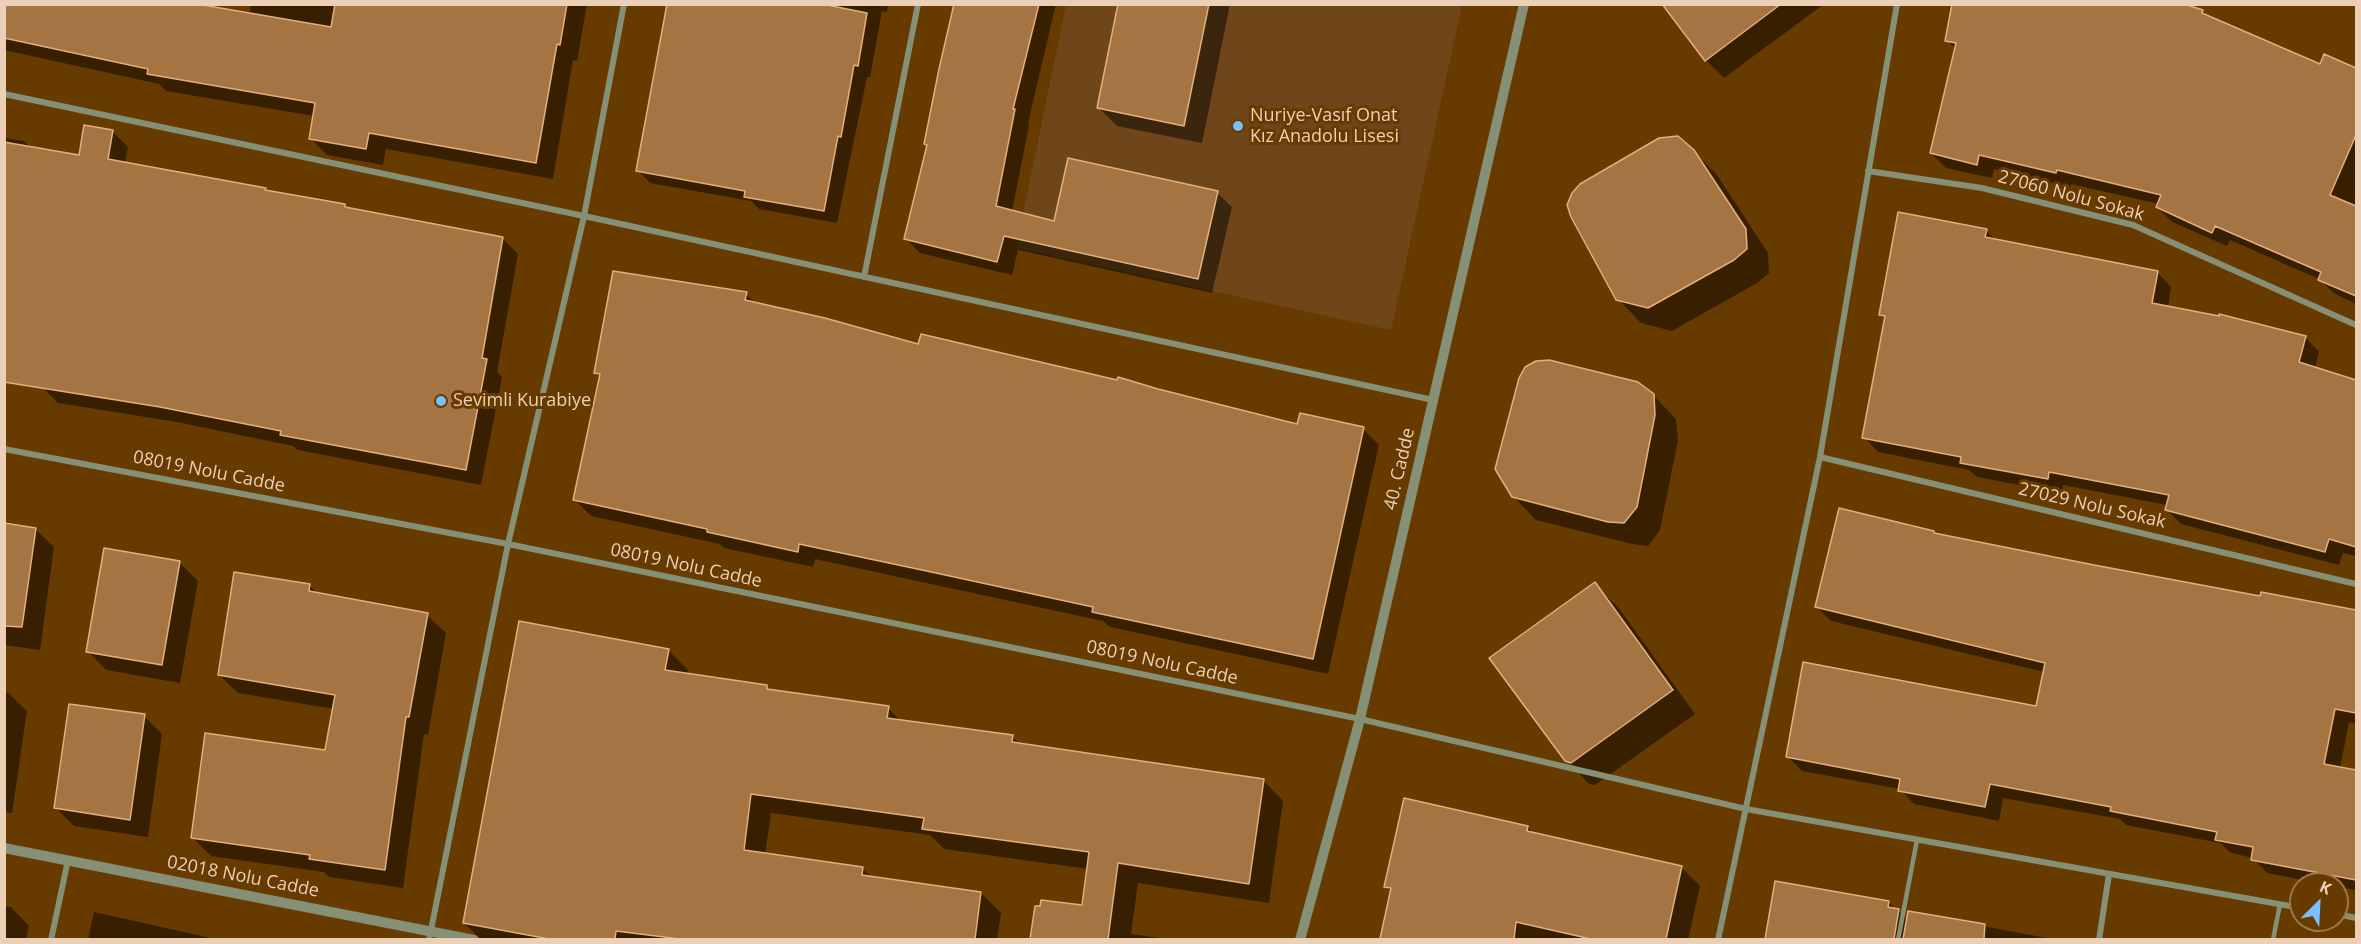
<!DOCTYPE html>
<html>
<head>
<meta charset="utf-8">
<style>
	body { margin:0 }
	#map { position:relative; width:2361px; height:944px; overflow:hidden; background:#673b00; font-family:"Open Sans",sans-serif }
	canvas { display:block }
	.frame { position:absolute; inset:0; border:6px solid #ebd0b7; pointer-events:none }
	.north { position:absolute; left:2289px; top:872px; width:60px; height:60px; box-sizing:border-box; background:#673b00; border:2px solid #9c7749; border-radius:50%; rotate:24deg; font-size:16px; font-weight:700; line-height:24px; text-align:center; color:#ebd0b7 }
	.north::after { content:''; display:block; margin:auto; width:21px; height:27px; background:#7abff8; clip-path:polygon(50% 0,100% 100%,50% 72%,0 100%) }
</style>
</head>
<body>
<div id="map">
<canvas width="2361" height="944"></canvas>
<div class="frame"></div>
<div class="north">K</div>
</div>
<script>
const ctx = document.querySelector('canvas').getContext('2d');
ctx.lineJoin = 'round';
function fill(path, color) { ctx.fillStyle = color; ctx.fill(path, 'evenodd'); }
const shape = rows => new Path2D(rows.map(r => 'M' + r).join(''));
function strokePath(path, color, width, dash) { ctx.strokeStyle = color; ctx.lineWidth = width; ctx.lineCap = dash ? 'butt' : 'round'; ctx.setLineDash(dash || []); ctx.stroke(path); }
function label(font, color, halo, rows, align = 'center') {
  ctx.font = font + ' "Open Sans",sans-serif'; ctx.lineWidth = 6; ctx.setLineDash([]); ctx.textBaseline = 'middle'; ctx.strokeStyle = halo; ctx.fillStyle = color; for (const [text, x, y, turn = 0] of rows) {
    ctx.save(); ctx.translate(x, y); ctx.rotate((+turn || 0) * Math.PI / 180); ctx.textAlign = isNaN(turn) ? turn : align; if (halo) ctx.strokeText(text, 0, 0); ctx.fillText(text, 0, 0); ctx.restore();
  }
}
const built = shape([
	[1066,5,1462,5,1391,330,1016,248]
]);
const shadow = shape([
	[4,4,249,15,251,4,587,4,577,61,573,60,553,179,386,149,383,165,327,155,310,138,314,116,166,91,159,84,4,50],
	[668,4,888,4,887,12,882,11,870,77,867,77,837,223,759,209,751,201,650,183,638,170],
	[956,4,1056,4,1028,123,1029,125,1012,212,1055,222,1217,193,1232,207,1212,293,1018,250,1012,275,920,253,905,238,928,146],
	[1120,4,1230,4,1202,143,1117,126,1099,108],
	[1664,4,1818,4,1820,7,1724,78,1706,60],
	[2202,11,2209,18,2321,66,2325,56,2356,70,2356,304,2335,294,2319,279,2230,240,2227,246,2172,222,2157,207,2159,204,2071,184,2070,187,1994,169,1992,178,1946,168,1931,153,1956,49,1947,40],
	[112,131,128,147,125,163,345,205,349,210,502,238,518,254,497,372,502,377,481,485,298,450,293,446,177,422,58,403,42,387,4,372,4,138,24,141,31,148,81,157],
	[1693,151,1717,175,1768,253,1769,273,1757,283,1672,331,1641,323,1618,299],
	[1986,230,1996,241,2157,272,2171,287,2168,308,2305,337,2319,352,2315,368,2356,381,2356,556,2343,553,2339,565,2181,524,2166,509,2167,505,2063,485,2062,493,1977,477,1969,470,1878,452,1864,437,1886,320,1881,314],
	[746,294,756,304,919,346,1298,425,1363,429,1379,445,1328,674,1110,627,1103,621,815,559,813,567,724,548,720,544,591,516,575,500,601,377,596,373],
	[1653,395,1676,419,1678,440,1660,530,1648,546,1632,544,1536,520,1513,496],
	[4,525,35,529,54,547,40,650,4,645],
	[1934,532,1936,535,2262,598,2352,611,2356,615,2356,724,2349,722,2340,769,2356,772,2356,890,2337,887,2337,884,2323,884,2267,873,2253,858,2231,853,2220,843,2126,825,2120,819,2003,798,1999,821,1914,804,1900,789,1802,771,1788,757,2037,708,2044,672,1831,621,1817,607],
	[180,563,198,581,180,683,106,670,88,651],
	[1594,584,1618,607,1695,714,1595,785,1589,784,1566,760],
	[309,585,319,595,427,615,446,633,428,735,424,734,403,888,329,877,324,872,211,856,193,838,326,752,334,709,238,693,219,675],
	[668,650,688,670,687,675,767,687,770,691,888,708,902,722,1012,737,1021,745,1263,780,1283,801,1269,903,1138,883,1131,934,1174,940,1032,940,1036,908,1083,907,1088,869,944,849,930,835,771,813,765,854,862,868,872,878,981,893,1001,913,997,940,481,940,464,923],
	[4,692,8,693,27,711,12,813,4,812],
	[144,716,162,734,148,837,74,826,56,808],
	[1528,827,1535,835,1681,867,1700,886,1688,940,1381,940,1392,892,1386,886],
	[1776,883,1888,902,1908,920,1909,912,2057,940,1766,940],
	[4,906,11,907,29,926,26,940,4,940],
	[94,912,211,938,213,940,88,940]
]);
const building = shape([
	[4,4,197,4,331,27,335,4,567,4,560,45,557,44,536,163,369,133,366,149,309,139,315,103,147,74,148,69,4,38,4,4],
	[667,4,822,4,867,13,858,66,854,65,841,137,838,136,824,211,744,197,745,191,636,171,667,4],
	[954,4,1039,4,1013,109,1015,109,996,206,1054,221,1068,158,1218,191,1198,279,1004,236,997,262,904,239,927,145,924,144,939,69,954,4],
	[1118,4,1209,4,1184,126,1097,108,1118,4],
	[1662,4,1781,4,1705,61,1662,4],
	[1952,4,2184,4,2203,10,2202,13,2320,64,2324,54,2356,68,2356,135,2330,195,2356,206,2356,296,2318,280,2321,272,2215,226,2212,233,2156,207,2161,195,2057,170,2056,173,1979,155,1977,165,1930,153,1956,43,1945,41,1952,4],
	[84,125,113,130,108,159,266,188,265,190,345,204,345,207,503,237,482,358,487,359,466,470,280,435,281,431,160,407,4,382,4,142,79,155,84,125],
	[1678,136,1694,150,1746,229,1747,249,1734,260,1648,308,1616,300,1571,217,1567,205,1572,193,1580,184,1659,138,1678,136],
	[1898,212,1987,229,1985,237,2158,271,2152,303,2219,316,2219,314,2306,336,2299,362,2356,380,2356,547,2329,539,2325,552,2165,510,2169,495,2049,472,2048,479,1960,463,1961,457,1862,438,1885,316,1879,315,1898,212],
	[613,271,747,292,745,300,825,318,918,344,921,334,1117,380,1118,377,1158,389,1297,424,1300,413,1364,427,1313,659,1092,612,1093,607,922,570,799,544,798,552,707,532,707,529,573,500,600,374,594,373,613,271],
	[1549,360,1638,382,1654,394,1655,415,1637,507,1624,523,1608,522,1512,497,1495,469,1519,378,1525,367,1536,361,1549,360],
	[1839,508,1934,531,1934,533,2094,565,2260,596,2261,592,2356,610,2356,713,2335,709,2324,764,2356,770,2356,880,2251,860,2253,847,2215,840,2217,832,2110,811,2111,807,1990,784,1985,807,1898,791,1900,779,1786,757,1803,662,2036,706,2045,663,1815,607,1839,508],
	[4,523,36,528,22,627,4,626,4,523],
	[104,548,180,561,162,665,86,652,104,548],
	[234,572,310,584,309,591,428,613,409,717,406,717,385,870,309,859,310,855,191,838,205,733,325,750,335,695,218,675,234,572],
	[1595,582,1673,690,1571,763,1565,761,1489,658,1595,582],
	[519,621,669,649,665,670,767,685,767,689,889,706,887,718,1013,735,1012,742,1264,779,1249,884,1118,863,1108,939,1030,939,1035,906,1040,906,1041,900,1082,905,1089,852,922,829,924,818,751,794,744,850,863,867,862,875,981,892,975,939,680,939,616,931,615,939,549,939,463,923,519,621],
	[69,704,145,714,130,820,54,808,69,704],
	[1404,798,1528,826,1527,831,1682,866,1666,939,1591,939,1516,922,1514,939,1380,939,1391,888,1384,887,1404,798],
	[1775,881,1889,901,1888,907,1899,909,1894,939,1765,939,1775,881],
	[1908,911,1985,924,1984,939,1903,939,1908,911]
]);
const service = shape([
	[1898,940,1917,840],
	[2273,940,2280,904]
]);
const minor = shape([
	[4,94,584,216,1433,400],
	[1868,171,1982,188,2133,225,2356,325],
	[864,277,918,4],
	[4,449,508,544,1360,719,1746,809,2301,908],
	[1820,457,2356,584],
	[2337,914,2356,918],
	[51,940,68,860],
	[429,940,508,544,584,216,624,4],
	[1718,940,1820,457,1897,4],
	[2099,940,2109,874]
]);
const tertiary = shape([
	[4,848,474,940],
	[1300,940,1360,719,1524,4]
]);
const markers = [
	[1238,126,6,"#7abff8"],
	[441,401,6,"#7abff8"]
];
const poiNames = [
	["Nuriye-Vasıf Onat",1250,116],
	["Kız Anadolu Lisesi",1250,137],
	["Sevimli Kurabiye",453,401]
];
const streetNames = [
	["27060 Nolu Sokak",2071,196,15],
	["40. Cadde",1400,469,-77],
	["08019 Nolu Cadde",209,472,11],
	["27029 Nolu Sokak",2092,506,13],
	["08019 Nolu Cadde",686,566,12],
	["08019 Nolu Cadde",1162,663,12],
	["02018 Nolu Cadde",243,877,11]
];
fill(built, '#6e461a');
fill(shadow, '#0007');
fill(building, '#a47442');
strokePath(building, '#e3af7c', 1.5);
strokePath(service, '#869076', 4.5);
strokePath(minor, '#869076', 6);
strokePath(tertiary, '#869076', 10);
for (const [x, y, r, color] of markers) { const dot = new Path2D(); dot.arc(x, y, r, 0, 2 * Math.PI); ctx.fillStyle = color; ctx.fill(dot); strokePath(dot, '#673b00', 2); }
label('18px', '#ebd0b7', '#673b00', poiNames, 'left');
label('18px', '#ebd0b7', '#673b00', streetNames);
</script>
</body>
</html>
